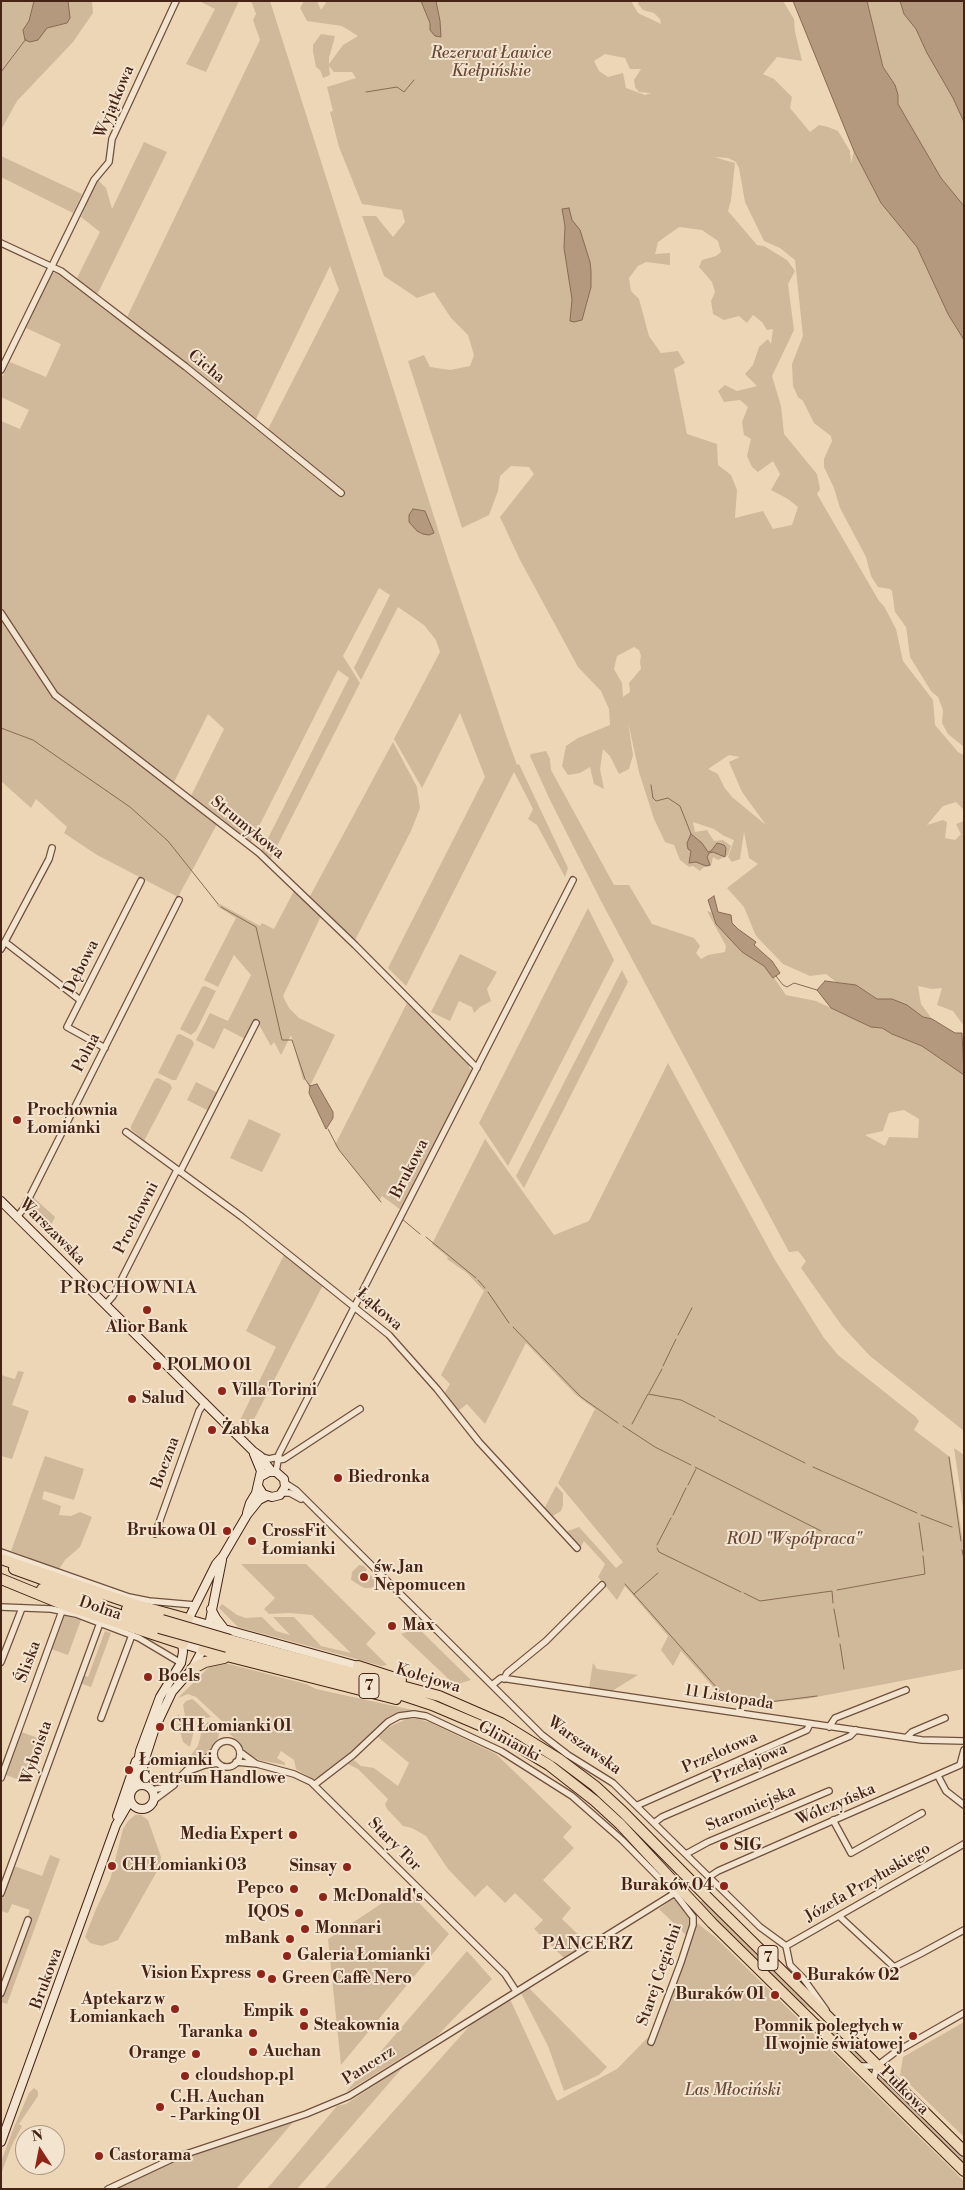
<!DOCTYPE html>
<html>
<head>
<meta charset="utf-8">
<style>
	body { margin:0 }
	#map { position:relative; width:965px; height:2190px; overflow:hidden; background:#edd6b5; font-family:"Libre Bodoni",serif }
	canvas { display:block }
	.frame { position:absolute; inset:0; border:2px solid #452315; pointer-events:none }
	.north { position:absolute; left:15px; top:2125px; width:50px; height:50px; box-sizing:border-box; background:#f3e4cf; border:1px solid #ad9785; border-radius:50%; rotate:349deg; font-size:14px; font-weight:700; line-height:20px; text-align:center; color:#452315 }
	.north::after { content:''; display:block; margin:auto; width:18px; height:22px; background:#8f2418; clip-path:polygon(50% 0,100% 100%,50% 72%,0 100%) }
</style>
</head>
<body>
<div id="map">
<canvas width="965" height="2190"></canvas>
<div class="frame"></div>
<div class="north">N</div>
</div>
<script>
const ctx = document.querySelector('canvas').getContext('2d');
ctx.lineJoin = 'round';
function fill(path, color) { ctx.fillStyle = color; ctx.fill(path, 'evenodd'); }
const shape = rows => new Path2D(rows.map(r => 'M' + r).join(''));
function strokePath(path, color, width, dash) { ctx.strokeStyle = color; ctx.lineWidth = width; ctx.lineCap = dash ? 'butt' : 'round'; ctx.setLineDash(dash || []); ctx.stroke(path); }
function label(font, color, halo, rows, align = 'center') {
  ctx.font = font + ' "Libre Bodoni",serif'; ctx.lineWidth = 4; ctx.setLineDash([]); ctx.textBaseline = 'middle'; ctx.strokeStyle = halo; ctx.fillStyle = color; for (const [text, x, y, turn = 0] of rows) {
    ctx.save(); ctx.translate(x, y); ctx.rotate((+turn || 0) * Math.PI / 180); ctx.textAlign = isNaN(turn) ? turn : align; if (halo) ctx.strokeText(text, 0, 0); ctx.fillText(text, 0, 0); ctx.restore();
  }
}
const green = shape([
	[1,1,92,1,93,13,73,42,17,101,1,130],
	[199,1,239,1,206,72,186,64,215,9],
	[250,1,270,1,450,567,506,735,517,765,519,764,568,868,565,877,537,825,528,819,533,809,514,772,406,986,388,968,485,777,460,713,422,788,394,739,440,652,436,640,424,625,398,607,361,680,354,668,390,595,379,588,343,656,360,683,270,860,261,852,349,678,338,670,250,844,190,798,224,729,208,714,173,784,56,694,1,610,1,421,20,429,29,410,1,397,1,379,10,362,46,377,61,344,26,328,52,273,57,273,110,314,111,312,124,321,327,487,323,475,267,431,339,290,330,266,255,421,187,363,171,354,127,317,260,40,253,20,256,14,252,3],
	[304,1,317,1,321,10,327,1,631,1,638,13,661,24,660,19,654,13,643,10,638,4,639,1,783,1,794,19,795,32,802,61,777,57,763,74,774,79,792,97,790,108,810,132,819,125,828,127,838,131,850,151,851,163,854,151,881,203,917,247,948,314,964,340,964,747,948,734,942,723,943,710,938,697,931,691,910,657,907,633,906,627,895,612,892,591,890,589,878,587,871,576,866,557,840,508,834,488,824,467,824,459,832,441,831,436,814,423,803,401,798,397,793,386,792,364,803,336,795,260,780,248,764,241,745,202,739,168,736,162,728,158,714,157,735,163,731,200,728,211,757,245,764,246,787,260,795,271,788,284,794,330,772,376,781,406,784,434,817,474,820,489,817,494,879,601,884,606,896,629,903,661,933,700,935,725,958,752,964,755,964,810,956,802,943,806,927,825,943,820,947,822,945,838,955,840,961,834,956,824,964,821,964,1026,953,1011,937,1005,942,988,932,989,918,986,921,1004,932,1019,923,1017,907,1005,892,999,877,999,856,985,836,982,826,974,810,976,783,964,756,936,744,907,727,888,758,864,749,858,744,832,740,859,732,862,728,857,734,840,724,836,714,829,693,822,695,832,707,830,714,841,723,840,731,846,728,855,718,860,713,857,711,866,704,867,700,871,693,866,689,867,680,860,674,845,665,842,654,819,639,772,628,722,633,755,629,769,619,774,610,756,603,749,600,769,604,789,594,784,590,767,580,773,568,775,562,766,566,746,578,738,610,725,609,709,601,691,578,667,520,560,500,517,534,474,529,467,511,466,500,476,498,491,489,515,462,528,408,361,424,355,430,367,450,370,470,366,474,355,468,335,451,318,434,292,417,298,384,276,362,216,376,216,393,237,405,222,402,210,362,204,339,147,330,112,333,111,327,87,356,78,352,72,334,72,329,66,330,75,323,78,320,70,316,67,313,52,313,45,321,34,335,36,329,58,329,64,343,45,358,36,342,26,307,21,300,8],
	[605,54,625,58,630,69,641,69,634,80,635,87,639,92,651,93,645,95,626,88,623,73,608,77,599,71,594,61],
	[679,227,702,230,718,241,721,252,716,256,702,260,699,267,712,282,715,292,711,301,713,314,724,320,739,316,747,323,753,315,762,322,767,330,773,329,771,344,768,339,759,347,753,365,745,374,757,386,737,391,725,385,718,391,724,402,740,400,748,407,742,422,744,435,751,439,747,456,752,467,758,472,773,461,780,474,771,490,788,499,798,507,792,525,773,529,763,511,735,518,737,490,731,475,718,465,717,444,687,434,674,369,685,363,678,351,661,353,649,336,639,299,631,291,629,278,638,266,646,262,670,265,670,253,655,254,658,242],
	[634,647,639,650,641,656,640,662,641,669,629,683,630,692,623,697,622,683,614,669,617,656],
	[729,755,740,757,729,762,742,792,766,825,732,797,724,787,718,774,708,769],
	[867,1,903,1,944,69,964,120,964,206,941,178,898,104,895,85,883,67],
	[144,142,167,152,97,295,77,278,100,232,81,217,97,179,106,188,112,209],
	[1,156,82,194,73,213,1,177],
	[1,616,53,696,217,824,178,897,97,855,64,833,67,827,36,799,31,808,1,781],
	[393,742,417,787,420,808,411,831,354,942,309,898],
	[546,751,550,759,551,770,614,885,629,885,652,924,694,938,700,946,696,953,701,959,708,955,725,952,726,946,707,911,713,913,741,952,763,962,786,995,816,1001,871,1027,882,1028,892,1034,922,1046,964,1075,964,1431,870,1356,842,1326,801,1268,806,1261,798,1251,789,1252,601,901,550,800,530,756,531,754],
	[904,1110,919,1119,918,1138,889,1137,885,1146,865,1135,883,1131,889,1113],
	[295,889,321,916,283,996,289,1008,299,1018,335,1035,309,1088,306,1079,303,1080,291,1035,281,1055,274,1042,271,1046,258,1023,254,1021,245,1039,224,1028,214,1049,196,1040,210,1013,228,1021,251,975,234,955,218,987,204,980,236,918,217,906,218,903,260,926,262,923,274,929],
	[588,908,614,960,508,1166,479,1123],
	[460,954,497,972,487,989,491,1001,480,1007,474,1013,472,1007,459,1001,450,1021,431,1012],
	[622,970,628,982,524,1188,516,1176],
	[205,986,216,991,196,1031,191,1035,180,1029,202,987],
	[407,1003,469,1061,469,1068,472,1070,401,1210,382,1196,379,1201,335,1145],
	[180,1034,192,1040,194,1044,176,1080,172,1080,158,1073,177,1035],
	[668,1063,775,1260,824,1338,838,1355,916,1417,919,1421,914,1430,950,1457,964,1549,964,1669,806,1699,763,1703,724,1699,681,1651,673,1666,661,1650,668,1636,625,1586,617,1600,598,1577,605,1564,584,1541,580,1548,565,1532,579,1527,616,1568,623,1562,558,1483,595,1409,576,1395,526,1343,485,1424,467,1404,458,1411,444,1394,450,1384,441,1375,484,1291,467,1273,447,1259,448,1257,432,1244,485,1139,554,1235,589,1221],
	[158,1078,170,1084,172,1088,144,1141,131,1129,131,1126,155,1079],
	[196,1082,218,1093,209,1111,187,1100],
	[249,1119,281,1134,262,1172,230,1158],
	[33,1197,55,1217,48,1231,27,1210],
	[284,1255,323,1285,249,1429,240,1420,276,1347,246,1331],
	[18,1371,24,1372,12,1405,29,1411,12,1459,1,1456,1,1375,15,1379],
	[954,1448,964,1455,964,1515],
	[45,1456,84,1469,74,1500,44,1491,42,1499,61,1506,59,1515,71,1516,80,1512,92,1517,80,1547,65,1560,59,1569,11,1551],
	[556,1486,563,1493,563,1505,561,1511,551,1517,544,1509],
	[241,1564,306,1564,376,1633,366,1644,387,1665,382,1666,238,1627,219,1608,222,1604,237,1615,246,1618,262,1617,276,1631,290,1635,273,1617,294,1617,321,1646,351,1653,312,1615,289,1613,269,1614,264,1609,275,1598],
	[359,1565,364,1566,367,1570,363,1578,365,1579,369,1575,374,1577,376,1585,371,1588,364,1588,351,1580,352,1572],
	[63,1615,81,1620,68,1655,51,1649],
	[418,1628,471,1680,455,1685,401,1634],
	[105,1631,111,1633,91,1687,80,1683,82,1675,88,1677],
	[221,1662,306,1684,316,1689,417,1711,401,1713,323,1776,313,1779,296,1769,294,1760,281,1751,277,1758,285,1763,285,1765,259,1760,246,1753,239,1743,228,1732,224,1723,196,1697,188,1694,178,1698,211,1665],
	[593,1663,597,1669,638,1675,612,1691,589,1688],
	[192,1699,195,1701,211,1717,195,1720,185,1716,183,1705,186,1701],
	[178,1714,180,1717,179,1719,182,1719,195,1726,190,1747,183,1742,177,1718],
	[407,1719,419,1719,431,1723,496,1754,572,1827,563,1837,574,1848,543,1880,571,1908,562,1919,588,1944,566,1958,563,1957,534,1929,543,1920,515,1893,505,1903,487,1885,475,1897,448,1869,426,1836,412,1828,403,1826,387,1809,385,1804,388,1799,358,1769,348,1764,354,1760,361,1766,374,1768,398,1786,409,1763,378,1737,391,1726],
	[208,1722,214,1722,217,1726,219,1734,218,1738,208,1753,190,1761,188,1759,198,1746,203,1726],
	[21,1732,38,1738,22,1781,6,1775],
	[135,1815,141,1815,148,1820,161,1857,160,1866,118,1940,102,1946,90,1943,85,1937,96,1909,110,1880,123,1829,128,1821],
	[50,1855,60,1859,7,2004,1,2002,1,1998,30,1919,27,1918,30,1910,12,1904,8,1913,1,1911,1,1901,14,1866,42,1876],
	[405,1888,449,1934,341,2065,328,1939],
	[673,1899,676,1900,687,1912,691,1921,686,1935,659,1909],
	[701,1901,706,1901,767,1962,762,1968,700,1905],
	[697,1923,715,1937,964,2181,964,2189,324,2189,474,2021,509,1997,557,2101,617,2069,663,2022],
	[467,1951,492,1979,437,2036,346,2092],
	[770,1965,822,2016,795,2000,764,1971],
	[528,1987,607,2067,599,2075,564,2091,548,2046,520,1991],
	[808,2013,835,2028,868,2063,862,2062],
	[964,2022,964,2137,900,2075,903,2057],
	[404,2066,297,2189,267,2189,337,2106,346,2104],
	[876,2071,964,2155,964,2166,877,2079],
	[34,2088,38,2091,38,2096,19,2124,22,2126,12,2145,1,2174,1,2162,14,2127,29,2093],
	[294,2121,236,2189,113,2189,170,2161]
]);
const water = shape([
	[34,1,68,1,70,18,67,23,47,28,38,40,30,42,25,40,23,30,29,21,34,1],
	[421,1,436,1,440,21,441,37,435,36,430,30,430,23,421,1],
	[793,1,867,1,883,67,895,85,898,95,898,104,941,178,964,206,964,340,948,314,917,247,881,203,854,151,793,1],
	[900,1,964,1,964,122,953,98,927,53,916,29,904,14,900,1],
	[569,208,572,220,580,230,590,262,591,271,591,287,582,320,574,322,570,321,572,299,564,248,565,226,562,209,569,208],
	[413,509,425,511,434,533,429,535,423,534,417,531,409,522,409,515,413,509],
	[691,834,702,843,708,852,711,851,717,843,724,845,726,848,725,857,713,852,709,853,707,857,710,865,706,866,696,862,689,863,691,851,688,849,687,843,691,834],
	[714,896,718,912,731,915,732,923,738,929,756,942,754,945,772,961,780,973,773,978,764,966,742,952,716,924,708,900,714,896],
	[825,981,856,985,877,999,892,999,907,1005,923,1017,932,1019,955,1033,962,1033,964,1075,922,1046,892,1034,882,1028,871,1027,831,1008,817,990,825,981],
	[317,1084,333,1112,333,1118,326,1129,309,1093,310,1086,317,1084]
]);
const stream = shape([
	[1,72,26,39],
	[366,92,397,87,404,92,414,80],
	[1,728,33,740,130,807,168,841,218,904],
	[651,785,653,798,656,801,668,798,680,806,691,834],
	[221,907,256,927,282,1040,292,1040,305,1079,310,1086],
	[776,976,783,985,787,987,794,983,817,990],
	[328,1129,339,1150,381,1202],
	[402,1219,420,1234],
	[426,1237,476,1278],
	[478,1280,485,1288],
	[488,1292,509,1323],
	[513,1327,581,1397,618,1423],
	[678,1335,692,1308],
	[663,1366,676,1339],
	[649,1393,662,1369],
	[719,1420,805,1463],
	[632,1424,648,1394,681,1400,715,1417],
	[623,1426,629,1430],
	[629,1430,655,1447,691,1465],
	[949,1457,961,1541],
	[695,1467,821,1531],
	[813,1467,917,1513],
	[688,1485,696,1469],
	[673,1515,686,1488],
	[921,1515,952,1527],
	[919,1523,923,1551],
	[827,1534,836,1538],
	[657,1545,671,1518],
	[657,1548,659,1552,741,1592],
	[962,1550,964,1559],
	[625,1584,725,1697,769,1702,817,1696],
	[837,1590,925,1574,923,1556],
	[744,1593,760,1601,832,1591,833,1603],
	[634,1594,658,1573],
	[834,1609,839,1637],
	[840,1644,844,1669]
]);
const street = shape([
	[1,243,61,271,186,367,341,493],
	[1,370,94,180,109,162,112,139,176,1],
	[1,613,55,695,259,853,355,945,477,1068],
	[5,942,80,1000],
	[1,949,49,859,52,848],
	[105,1048,67,1027,141,881],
	[126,1132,242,1217,389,1335,437,1389,479,1442,577,1548],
	[180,1172,256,1023],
	[17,1217,24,1208,179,900],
	[106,1304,113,1296,177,1170],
	[260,1456,269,1459,278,1457],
	[278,1460,284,1459,360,1409],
	[276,1472,279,1454,573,880],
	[285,1483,296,1490,542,1735,568,1755,613,1783,760,1927,786,1946],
	[282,1493,290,1493,301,1499],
	[155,1534,199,1411,205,1402],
	[1,1552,129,1597,149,1601,195,1605],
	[1,1607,51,1609,76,1614,139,1638,181,1663],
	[1,1662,22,1608],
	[504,1679,507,1673,546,1641,602,1585],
	[492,1685,501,1678,922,1740,964,1741],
	[101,1718,132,1635],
	[829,1727,835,1718,906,1690],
	[907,1737,912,1732,945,1718],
	'214 1754a13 13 0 1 1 26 0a13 13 0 1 1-26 0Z',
	[240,1752,255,1763],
	[236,1762,257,1764,294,1774,311,1782,505,1974,516,1991],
	[186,1772,205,1765,218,1763],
	[145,1773,153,1782,173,1780],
	[938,1776,946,1791,964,1805],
	[1,1778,62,1611],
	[314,1785,353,1755,388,1722,399,1716,414,1714,426,1716,501,1751,572,1796,622,1840,677,1896,693,1917,693,1925,681,1962,651,2042],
	[151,1790,162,1788,176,1781,193,1764,206,1759,214,1751],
	[154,1800,174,1785],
	[638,1805,807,1730,810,1724],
	[833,1820,851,1853,922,1813],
	[654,1823,662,1817,850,1736,856,1730],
	[686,1854,708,1842,829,1791],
	[709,1877,718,1871,960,1765,964,1750],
	[1,1893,100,1623],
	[839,1916,894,1967,920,1954,964,1930],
	[786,1946,964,1844],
	[786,1946,790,1965,803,1978,826,2010],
	[1,1993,28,1920],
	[858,2066,877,2066,894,2053,964,2013],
	[873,2081,877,2066],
	[108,2189,174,2158,306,2114,349,2096,675,1893]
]);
const secondary = shape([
	[1,1201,253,1451,260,1456,272,1472],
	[258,1486,263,1494,272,1497,280,1495,285,1487,284,1479,276,1472,269,1472,260,1477],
	[247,1513,250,1503,256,1493,261,1471,254,1454],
	[211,1609,216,1618,226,1631],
	[188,1619,358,1666],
	[186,1624,216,1564,223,1556,247,1515,259,1500,267,1496],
	[183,1644,203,1650],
	'130 1797a12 12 0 1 1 24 0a12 12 0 1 1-24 0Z',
	[145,1785,143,1765,155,1728,172,1692,192,1669,205,1645,222,1560],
	[134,1787,140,1751,160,1697,181,1663,183,1652,182,1640],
	[117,1816,136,1761],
	[1,2142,116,1825,130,1801]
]);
const highway = shape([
	[1,1559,133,1604,188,1619],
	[14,1569,97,1599],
	[1,1579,67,1606,183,1644],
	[42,1589,159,1628],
	[127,1609,162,1620],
	[230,1640,439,1696,501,1723,559,1759,595,1786,623,1812,710,1900,964,2151],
	[227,1647,390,1691,432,1705,491,1730,549,1765,595,1801,620,1824,712,1923,964,2171],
	[203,1650,396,1699],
	[358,1666,401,1680],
	[192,1669,205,1662,224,1658]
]);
const highwayBridge = shape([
	[162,1620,230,1640],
	[159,1628,227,1647]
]);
const markers = [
	[17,1120,5,"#8f2418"],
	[147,1310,5,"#8f2418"],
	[157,1366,5,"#8f2418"],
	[222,1391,5,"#8f2418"],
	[132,1399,5,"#8f2418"],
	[212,1430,5,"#8f2418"],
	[338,1478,5,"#8f2418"],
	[227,1531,5,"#8f2418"],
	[252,1541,5,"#8f2418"],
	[364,1577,5,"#8f2418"],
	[392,1626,5,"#8f2418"],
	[148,1677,5,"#8f2418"],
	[160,1727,5,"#8f2418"],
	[129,1770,5,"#8f2418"],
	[293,1835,5,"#8f2418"],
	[724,1846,5,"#8f2418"],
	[112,1866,5,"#8f2418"],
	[347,1867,5,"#8f2418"],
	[724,1886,5,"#8f2418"],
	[294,1889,5,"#8f2418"],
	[323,1897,5,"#8f2418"],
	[299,1913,5,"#8f2418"],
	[305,1929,5,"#8f2418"],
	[290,1939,5,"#8f2418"],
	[287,1956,5,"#8f2418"],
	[261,1974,5,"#8f2418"],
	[797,1976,5,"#8f2418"],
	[272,1979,5,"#8f2418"],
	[775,1995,5,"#8f2418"],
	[175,2009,5,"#8f2418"],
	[304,2012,5,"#8f2418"],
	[304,2026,5,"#8f2418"],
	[253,2033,5,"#8f2418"],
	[913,2036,5,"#8f2418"],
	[253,2052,5,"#8f2418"],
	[196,2054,5,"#8f2418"],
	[185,2076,5,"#8f2418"],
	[160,2107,5,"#8f2418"],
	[99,2156,5,"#8f2418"]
];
const shields = [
	[369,1686,20],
	[768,1958,20]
];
const shieldNames = [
	["7",369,1686],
	["7",768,1958]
];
const parkNames = [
	["Rezerwat Ławice",491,54],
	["Kiełpińskie",491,72],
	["ROD \"Współpraca\"",794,1540],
	["Las Młociński",733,2091]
];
const streetNames = [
	["Wyjątkowa",115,102,-67],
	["Cicha",206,367,39],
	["Strumykowa",247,828,39],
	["Dębowa",82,967,-63],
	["Polna",87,1053,-63],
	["Brukowa",410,1169,-63],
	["Prochowni",137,1218,-63],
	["Warszawska",52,1232,45],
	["Łąkowa",379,1310,41],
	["Boczna",166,1463,-70],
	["Dolna",100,1609,19],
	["Śliska",29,1662,-70],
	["Kolejowa",428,1679,17],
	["11 Listopada",729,1698,9],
	["Glinianki",509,1742,28],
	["Warszawska",584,1746,36],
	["Wyboista",37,1753,-71],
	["Przelotowa",720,1753,-24],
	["Przełajowa",750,1764,-23],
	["Wólczyńska",836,1805,-23],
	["Staromiejska",751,1809,-23],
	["Stary Tor",394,1845,45],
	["Józefa Przyłuskiego",868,1883,-30],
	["Starej Cegielni",660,1975,-71],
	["Brukowa",47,1979,-70],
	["Pancerz",369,2066,-32],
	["Pułkowa",904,2091,45]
];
const poiNames = [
	["Prochownia",27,1111],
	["Łomianki",27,1129],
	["Alior Bank",147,1328,"center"],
	["POLMO 01",167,1366],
	["Villa Torini",232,1391],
	["Salud",142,1399],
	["Żabka",222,1430],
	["Biedronka",348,1478],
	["Brukowa 01",217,1531,"right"],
	["CrossFit",262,1532],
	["Łomianki",262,1550],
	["św. Jan",374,1568],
	["Nepomucen",374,1586],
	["Max",402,1626],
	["Boels",158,1677],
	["CH Łomianki 01",170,1727],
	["Łomianki",139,1761],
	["Centrum Handlowe",139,1779],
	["Media Expert",283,1835,"right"],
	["SIG",734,1846],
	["CH Łomianki 03",122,1866],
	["Sinsay",337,1867,"right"],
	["Buraków 04",714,1886,"right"],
	["Pepco",284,1889,"right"],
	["McDonald's",333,1897],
	["IQOS",289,1913,"right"],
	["Monnari",315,1929],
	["mBank",280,1939,"right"],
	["Galeria Łomianki",297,1956],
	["Vision Express",251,1974,"right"],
	["Buraków 02",807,1976],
	["Green Caffè Nero",282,1979],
	["Buraków 01",765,1995,"right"],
	["Aptekarz w",165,2000,"right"],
	["Łomiankach",165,2018,"right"],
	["Empik",294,2012,"right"],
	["Steakownia",314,2026],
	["Pomnik poległych w",903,2027,"right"],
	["II wojnie światowej",903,2045,"right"],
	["Taranka",243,2033,"right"],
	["Auchan",263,2052],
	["Orange",186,2054,"right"],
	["cloudshop.pl",195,2076],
	["C.H. Auchan",170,2098],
	["- Parking 01",170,2116],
	["Castorama",109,2156]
];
const neighbourhoodNames = [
	["PROCHOWNIA",129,1289],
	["PANCERZ",588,1945]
];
fill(green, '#d0b89a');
fill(water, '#b4997f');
strokePath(water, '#886a55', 1);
strokePath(stream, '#886a55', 1);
strokePath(street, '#6f503d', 8);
strokePath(secondary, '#452315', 10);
strokePath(highway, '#452315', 12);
strokePath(street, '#f3e4cf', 5.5);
strokePath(secondary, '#f3e4cf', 8);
strokePath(highway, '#edd6b5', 10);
strokePath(highwayBridge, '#452315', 12, []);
strokePath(highwayBridge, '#edd6b5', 10);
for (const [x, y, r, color] of markers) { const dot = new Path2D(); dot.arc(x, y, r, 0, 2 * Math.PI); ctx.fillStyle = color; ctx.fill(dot); strokePath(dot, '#f3e4cf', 2); }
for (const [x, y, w] of shields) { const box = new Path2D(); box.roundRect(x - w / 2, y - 12.5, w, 25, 4); ctx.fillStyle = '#f3e4cf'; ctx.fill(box); strokePath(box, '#452315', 1); }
label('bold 15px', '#452315', null, shieldNames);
label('italic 16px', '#684836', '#f3e4cf', parkNames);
label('16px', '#452315', '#f3e4cf', streetNames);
label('bold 16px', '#452315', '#f3e4cf', poiNames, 'left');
ctx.letterSpacing = '1px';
label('18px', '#452315', '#f3e4cf', neighbourhoodNames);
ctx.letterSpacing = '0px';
</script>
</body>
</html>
